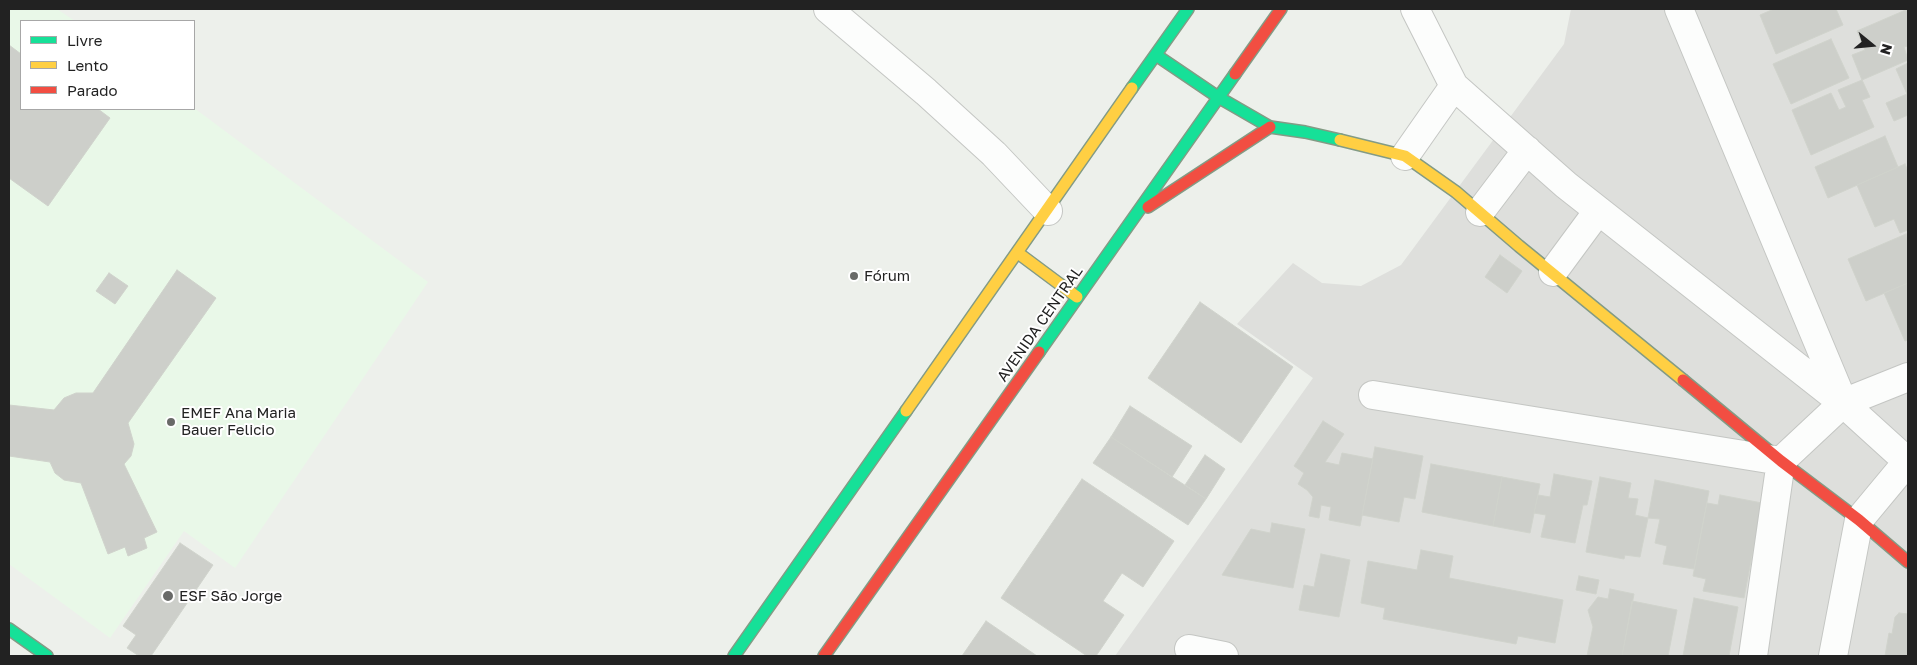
<!DOCTYPE html>
<html>
<head>
<meta charset="utf-8">
<style>
	body { margin:0 }
	#map { position:relative; width:1917px; height:665px; overflow:hidden; background:#edf0eb; font-family:"Golos Text",sans-serif }
	canvas { display:block }
	.frame { position:absolute; inset:0; border:10px solid #222; pointer-events:none }
	.legend { position:absolute; left:20px; top:20px; width:175px; height:90px; box-sizing:border-box; background:#fff; border:1px solid #a7a7a7; margin:0; padding:6px 9px; list-style:none; font-size:15px; color:#222 }
	.legend li { display:flex; align-items:center; gap:10px; height:25px }
	.legend b { width:25px; border:1px solid #a7a7a7 }
	.north { position:absolute; left:1847px; top:20px; width:50px; height:50px; -webkit-text-stroke:4px #fff; paint-order:stroke; rotate:107deg; font-size:14px; font-weight:700; line-height:20px; text-align:center; color:#222 }
	.north::after { content:''; display:block; margin:auto; width:18px; height:22px; background:#222; clip-path:polygon(50% 0,100% 100%,50% 72%,0 100%) }
</style>
</head>
<body>
<div id="map">
<canvas width="1917" height="665"></canvas>
<div class="frame"></div>
<ul class="legend">
<li><b style="height:6px;background:#16e098"></b>Livre</li>
<li><b style="height:6px;background:#ffcf43"></b>Lento</li>
<li><b style="height:6px;background:#f24e42"></b>Parado</li>
</ul>
<div class="north">N</div>
</div>
<script>
const ctx = document.querySelector('canvas').getContext('2d');
ctx.lineJoin = 'round';
function fill(path, color) { ctx.fillStyle = color; ctx.fill(path, 'evenodd'); }
const shape = rows => new Path2D(rows.map(r => 'M' + r).join(''));
function strokePath(path, color, width, dash) { ctx.strokeStyle = color; ctx.lineWidth = width; ctx.lineCap = dash ? 'butt' : 'round'; ctx.setLineDash(dash || []); ctx.stroke(path); }
function label(font, color, halo, rows, align = 'center') {
  ctx.font = font + ' "Golos Text",sans-serif'; ctx.lineWidth = 4; ctx.setLineDash([]); ctx.textBaseline = 'middle'; ctx.strokeStyle = halo; ctx.fillStyle = color; for (const [text, x, y, turn = 0] of rows) {
    ctx.save(); ctx.translate(x, y); ctx.rotate((+turn || 0) * Math.PI / 180); ctx.textAlign = isNaN(turn) ? turn : align; if (halo) ctx.strokeText(text, 0, 0); ctx.fillText(text, 0, 0); ctx.restore();
  }
}
const residential = shape([
	[1571,9,1908,9,1908,656,1115,656,1313,378,1237,324,1293,263,1322,283,1361,286,1401,265,1564,44]
]);
const education = shape([
	[9,9,57,9,75,21,21,21,21,109,194,108,428,282,235,568,184,531,110,638,9,564]
]);
const building = shape([
	[1774,9,1836,9,1843,25,1776,54,1760,15,1774,9],
	[1908,9,1908,46,1904,47,1908,60,1862,80,1852,55,1865,50,1857,31,1908,9],
	[1831,39,1849,78,1791,104,1773,64,1831,39],
	[9,45,21,54,21,109,98,109,110,118,48,206,9,178,9,45],
	[1908,63,1908,115,1894,121,1886,103,1907,94,1896,69,1908,63],
	[1862,80,1870,97,1862,100,1874,127,1811,155,1792,110,1831,93,1839,110,1846,107,1838,90,1862,80],
	[1885,136,1898,167,1828,198,1815,167,1885,136],
	[1905,164,1908,171,1908,230,1900,233,1894,219,1875,227,1857,185,1905,164],
	[1906,234,1908,240,1908,283,1866,301,1848,259,1906,234],
	[1500,255,1522,271,1507,293,1485,277,1500,255],
	[177,270,216,298,128,423,134,444,131,456,124,464,157,532,144,538,147,548,128,556,125,547,108,554,81,483,64,480,55,473,50,462,9,456,9,405,54,410,64,398,76,393,93,393,177,270],
	[109,273,128,286,115,304,96,291,109,273],
	[1908,283,1908,340,1905,341,1884,293,1908,283],
	[1200,302,1293,367,1241,443,1148,378,1200,302],
	[1130,406,1192,446,1172,477,1111,437,1130,406],
	[1323,421,1344,434,1325,462,1339,465,1342,453,1373,459,1360,526,1329,520,1331,507,1321,505,1319,518,1309,516,1313,497,1307,490,1298,484,1304,473,1294,466,1323,421],
	[1111,437,1206,499,1188,525,1093,463,1111,437],
	[1375,447,1423,456,1415,499,1404,497,1399,522,1362,515,1375,447],
	[1205,455,1225,469,1206,499,1185,485,1205,455],
	[1431,464,1502,477,1493,526,1422,512,1431,464],
	[1554,474,1592,481,1587,505,1583,505,1575,543,1541,537,1546,515,1534,513,1538,495,1550,497,1554,474],
	[1502,477,1540,484,1530,533,1493,526,1502,477],
	[1600,477,1631,483,1628,498,1638,499,1635,515,1648,518,1640,557,1625,555,1624,559,1586,552,1600,477],
	[1082,479,1174,541,1143,587,1122,573,1103,601,1124,615,1096,656,1087,656,1001,598,1082,479],
	[1655,480,1709,491,1694,569,1663,564,1667,546,1655,543,1660,519,1648,518,1655,480],
	[1720,495,1762,503,1744,598,1703,591,1706,579,1693,576,1707,503,1718,505,1720,495],
	[1272,523,1305,529,1293,588,1222,575,1251,529,1270,533,1272,523],
	[180,543,213,565,151,656,139,656,127,648,136,635,123,626,180,543],
	[1421,550,1453,556,1449,578,1563,600,1555,643,1518,636,1516,644,1383,619,1385,608,1361,603,1368,561,1417,570,1421,550],
	[1321,554,1350,560,1339,617,1299,610,1304,585,1314,587,1321,554],
	[1579,576,1599,580,1596,594,1576,590,1579,576],
	[1610,589,1634,594,1622,656,1587,656,1593,627,1588,610,1598,597,1608,599,1610,589],
	[1694,598,1738,607,1729,656,1683,656,1694,598],
	[1632,601,1677,610,1668,656,1622,656,1632,601],
	[1899,613,1908,614,1908,656,1885,656,1889,633,1892,634,1895,617,1899,613],
	[986,621,1037,656,962,656,986,621]
]);
const street = shape([
	[828,9,926,92,994,154,1048,211],
	[1415,9,1454,86,1566,185,1843,403,1908,462],
	[1679,9,1843,402],
	[1405,156,1454,86],
	[1480,212,1527,150],
	[1553,272,1598,211],
	[1373,395,1781,461],
	[1189,649,1224,656],
	[1753,656,1781,461,1843,403,1908,377],
	[1833,656,1859,520,1908,461]
]);
const fast = shape([
	[1156,55,1218,97,1270,127,1305,132,1340,140],
	[1132,88,1188,9],
	[1039,352,1235,74],
	[9,629,47,656],
	[734,656,906,411]
]);
const slow = shape([
	[1340,140,1405,156,1456,192,1519,246,1683,380],
	[1018,253,1077,297],
	[906,411,1132,88]
]);
const jam = shape([
	[1235,74,1281,9],
	[1148,207,1270,127],
	[1683,380,1781,461,1859,520,1908,562],
	[824,656,1039,352]
]);
const markers = [
	[854,276,5,"#696a68"],
	[171,422,5,"#696a68"],
	[168,596,6,"#696a68"]
];
const poiNames = [
	["Fórum",864,276],
	["EMEF Ana Maria",181,413],
	["Bauer Felicio",181,430],
	["ESF São Jorge",179,596]
];
const streetNames = [
	["AVENIDA CENTRAL",1040,324,-55]
];
fill(residential, '#dedfdc');
fill(education, '#e9f8e8');
fill(building, '#cdcfca');
strokePath(building, '#d0d3cc', 1);
strokePath(street, '#c4c6c3', 30);
strokePath(fast, '#839b85', 14);
strokePath(slow, '#839b85', 14);
strokePath(jam, '#839b85', 14);
strokePath(street, '#fcfdfc', 28);
strokePath(fast, '#16e098', 11);
strokePath(slow, '#ffcf43', 11);
strokePath(jam, '#f24e42', 11);
for (const [x, y, r, color] of markers) { const dot = new Path2D(); dot.arc(x, y, r, 0, 2 * Math.PI); ctx.fillStyle = color; ctx.fill(dot); strokePath(dot, '#fff', 2); }
label('15px', '#222', '#fff', poiNames, 'left');
label('15px', '#222', '#fff', streetNames);
</script>
</body>
</html>
